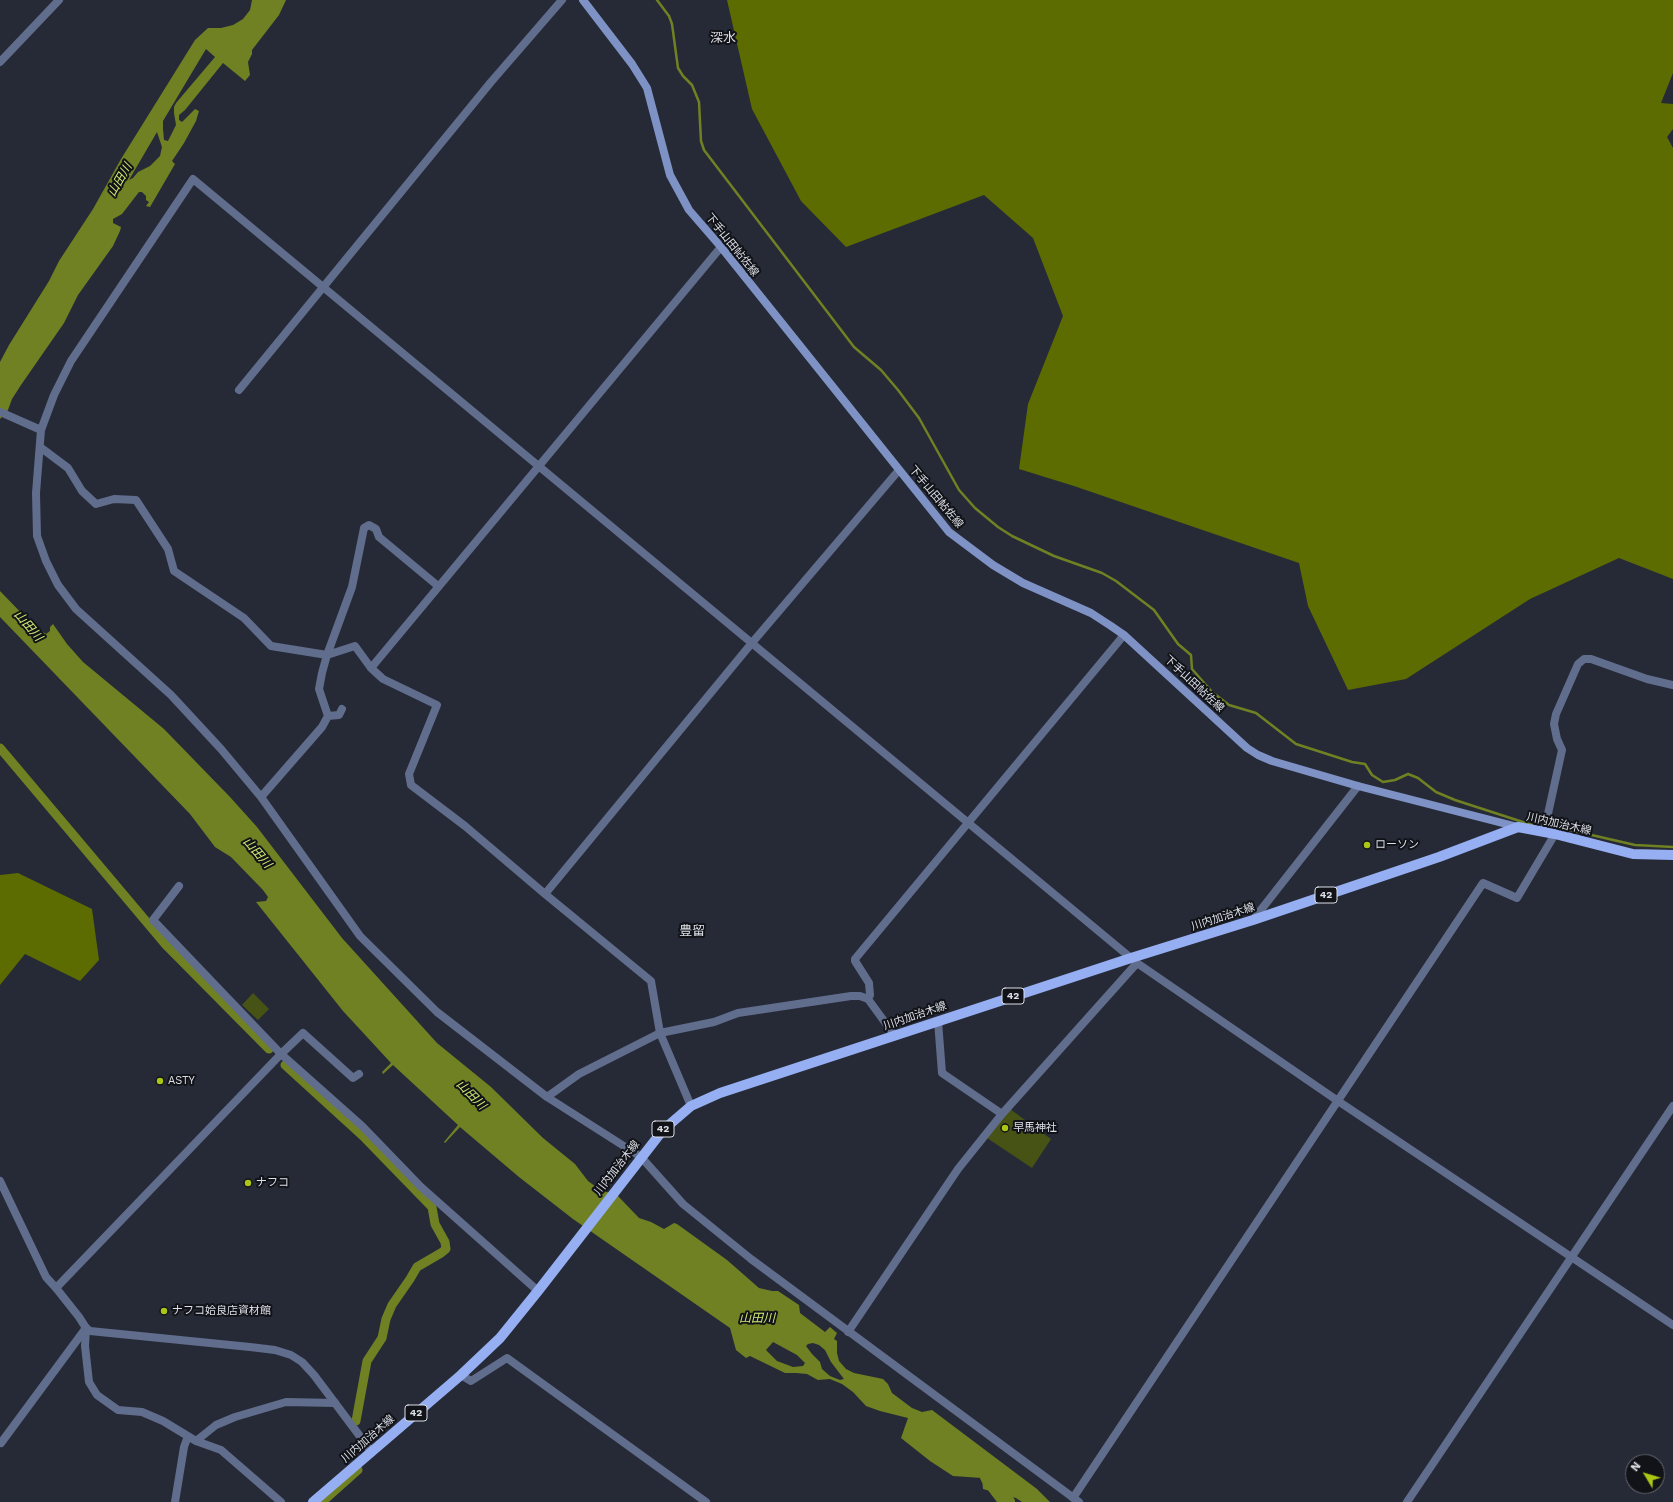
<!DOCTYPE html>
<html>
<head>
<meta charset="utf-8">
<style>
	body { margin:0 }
	#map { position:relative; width:1673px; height:1502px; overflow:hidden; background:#262a36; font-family:"Work Sans",sans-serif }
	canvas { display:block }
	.north { position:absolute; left:1625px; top:1454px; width:40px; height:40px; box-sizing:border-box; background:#111318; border:1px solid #62656b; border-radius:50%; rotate:308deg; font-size:11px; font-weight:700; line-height:16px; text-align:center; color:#dcdfe7 }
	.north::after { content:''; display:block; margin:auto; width:14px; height:18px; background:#abc615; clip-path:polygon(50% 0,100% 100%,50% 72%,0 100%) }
</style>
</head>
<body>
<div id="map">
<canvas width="1673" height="1502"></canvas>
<div class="north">N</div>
</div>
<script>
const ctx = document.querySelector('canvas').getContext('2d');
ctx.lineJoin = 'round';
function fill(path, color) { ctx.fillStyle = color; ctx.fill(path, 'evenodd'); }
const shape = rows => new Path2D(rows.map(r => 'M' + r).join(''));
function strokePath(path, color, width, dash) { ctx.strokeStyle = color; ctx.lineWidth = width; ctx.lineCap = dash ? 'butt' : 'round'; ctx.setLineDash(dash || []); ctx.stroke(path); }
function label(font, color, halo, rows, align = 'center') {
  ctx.font = font + ' "Work Sans","Noto Sans JP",sans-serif'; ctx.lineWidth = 4; ctx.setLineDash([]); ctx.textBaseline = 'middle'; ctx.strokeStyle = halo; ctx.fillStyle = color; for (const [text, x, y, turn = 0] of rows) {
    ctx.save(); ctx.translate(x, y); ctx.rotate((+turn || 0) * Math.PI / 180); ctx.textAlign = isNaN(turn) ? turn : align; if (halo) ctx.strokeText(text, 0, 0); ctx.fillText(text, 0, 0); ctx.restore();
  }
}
const green = shape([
	[253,993,269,1009,258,1020,242,1005],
	[1010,1109,1051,1139,1032,1168,987,1138]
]);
const forest = shape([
	[727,0,1673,0,1673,73,1661,103,1673,104,1673,129,1667,137,1673,148,1673,579,1619,558,1530,599,1406,679,1348,690,1308,606,1299,563,1074,486,1019,469,1028,404,1063,316,1033,238,984,195,846,247,801,201,752,109],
	[18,873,92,909,99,960,80,981,25,954,0,985,0,875]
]);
const water = shape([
	[252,0,286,0,279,15,252,50,252,54,248,62,250,75,245,81,223,63,185,110,179,115,179,120,182,122,195,109,199,111,196,121,184,143,172,161,175,164,150,207,146,206,149,202,146,200,146,196,142,192,139,192,122,214,113,219,113,223,121,227,120,231,113,246,78,295,64,323,21,385,12,399,8,410,0,419,0,362,9,345,49,281,59,261,93,209,121,159,195,40,208,28,221,28,233,25,243,19,250,10],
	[206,49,215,57,176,103,174,107,174,113,176,125,168,141,164,140,163,129,163,121],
	[157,132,162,147,160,156,150,166,138,172,133,178,129,180],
	[0,591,31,623,46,634,50,631,50,627,53,624,67,644,83,662,164,729,230,797,257,827,342,938,437,1043,491,1087,543,1138,575,1164,588,1181,599,1189,618,1196,639,1218,651,1222,664,1229,674,1223,677,1224,727,1260,759,1288,772,1291,778,1291,799,1305,800,1313,825,1332,830,1327,837,1333,834,1339,837,1341,837,1353,839,1361,846,1369,854,1373,883,1379,888,1384,892,1393,912,1408,922,1412,932,1410,1037,1489,1050,1502,1022,1502,1016,1498,983,1489,982,1478,953,1476,930,1461,901,1438,908,1418,880,1411,866,1406,853,1392,842,1384,830,1379,818,1380,807,1374,796,1373,785,1373,750,1356,746,1358,736,1350,730,1328,573,1219,519,1177,460,1127,445,1143,444,1142,458,1125,393,1065,383,1074,382,1072,391,1063,343,1011,256,902,266,901,268,897,263,890,231,857,215,847,190,814,0,617],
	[773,1342,797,1355,805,1363,803,1366,793,1367,777,1361,766,1350],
	[813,1343,819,1345,825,1350,831,1362,844,1379,840,1380,830,1376,822,1369,820,1362,812,1354,806,1346,808,1344]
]);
const stream = shape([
	[657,0,669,16,672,24,678,68,683,76,692,85,699,102,701,141,704,150,854,347,881,370,898,390,919,418,959,490,975,508,998,527,1012,536,1054,556,1102,573,1116,581,1154,610,1178,644,1191,655,1192,669,1212,692,1229,705,1256,713,1296,744,1352,762,1365,764,1372,775,1383,782,1395,780,1408,774,1418,778,1436,792,1455,800,1532,825],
	[1548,825,1635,845,1673,847]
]);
const canal = shape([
	[0,748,166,945,269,1049],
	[285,1065,365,1138,432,1207,435,1224,445,1242,446,1249,441,1253,417,1267,410,1279,392,1305,386,1319,382,1338,367,1361,356,1421],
	[322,1502,358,1470]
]);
const river = shape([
	[988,1477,1007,1502]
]);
const minor = shape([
	[0,62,59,0],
	[239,390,491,82,562,0],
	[0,412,41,430],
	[40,447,68,468,82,491,96,504,114,499,136,500,168,549,174,571,244,618,271,646,327,655,355,646,371,668,383,679,437,705,409,774,411,785,465,826,545,894,651,981,660,1033,691,1106],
	[371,668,721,247],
	[328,716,339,715,342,709],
	[261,797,322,727,328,716,319,689,322,673,327,655,352,587,364,528,369,525,376,529,379,537,438,586],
	[1544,832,1562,750,1557,739,1554,724,1556,714,1578,664,1584,659,1591,659,1647,679,1673,685],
	[179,886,153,920,281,1054,303,1033,353,1078,359,1074],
	[545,894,751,644,899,470],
	[1253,920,1358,786],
	[868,999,870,995,869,983,855,961,855,959,1124,635],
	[938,1021,942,1073,1002,1114],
	[547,1097,579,1074,660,1033,714,1022,738,1013,851,996,860,996,868,999,895,1036],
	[0,1181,46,1277,56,1288],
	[86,1328,85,1346,89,1382,97,1395,118,1410,142,1412,163,1421,196,1441,221,1450,281,1502],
	[848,1332,958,1169,1002,1114,1137,963],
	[461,1375,471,1381,507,1358,706,1502],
	[196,1441,216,1425,235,1417,286,1402,335,1403],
	[1073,1498,1483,883,1517,898,1555,834],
	[175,1502,184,1447,188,1436],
	[1079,1502,751,1259,683,1204,641,1157,547,1097,437,1012,360,936,261,797,221,749,171,695,76,609,58,585,46,561,37,536,36,493,41,430,54,395,71,361,193,179,1137,963,1338,1101,1673,1325]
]);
const tertiary = shape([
	[1,1443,86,1328],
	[371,1451,314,1375,302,1362,291,1355,275,1350,250,1347,90,1331,86,1328,79,1317,56,1288,281,1054,362,1126,421,1187,538,1291],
	[1407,1502,1673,1106]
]);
const secondary = shape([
	[583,0,632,64,647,88,670,175,689,210,721,247,949,532,993,565,1023,583,1091,613,1111,626,1124,635,1247,748,1258,755,1272,761,1358,786,1518,827]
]);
const primary = shape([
	[313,1502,461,1375,500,1338,538,1291,663,1130,691,1106,720,1093,1131,958,1253,920,1439,857,1518,827,1555,834,1633,854,1673,855]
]);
const markers = [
	[1367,845,4,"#abc615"],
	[160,1081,4,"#abc615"],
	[1005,1128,4,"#abc615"],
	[248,1183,4,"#abc615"],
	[164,1311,4,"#abc615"]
];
const shields = [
	[1326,895,22],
	[1013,996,22],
	[663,1129,22],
	[416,1413,22]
];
const shieldNames = [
	["42",1326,895],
	["42",1013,996],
	["42",663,1129],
	["42",416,1413]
];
const streetNames = [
	["下手山田帖佐線",732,245,51],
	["下手山田帖佐線",936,497,50],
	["下手山田帖佐線",1194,684,43],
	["川内加治木線",1559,824,13],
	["川内加治木線",1223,917,-18],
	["川内加治木線",915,1016,-19],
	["川内加治木線",617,1168,-52],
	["川内加治木線",368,1439,-41]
];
const poiNames = [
	["ローソン",1375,845],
	["ASTY",168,1081],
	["早馬神社",1013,1128],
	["ナフコ",256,1183],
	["ナフコ姶良店資材館",172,1311]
];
const waterNames = [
	["山田川",120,180,-60],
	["山田川",28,626,49],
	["山田川",257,853,49],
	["山田川",471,1095,45],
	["山田川",757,1318]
];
const quarterNames = [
	["深水",723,38],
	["豊留",692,931]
];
fill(green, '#475215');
fill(forest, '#5c6c00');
fill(water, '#708123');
strokePath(stream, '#708123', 2.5);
strokePath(canal, '#708123', 9);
strokePath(river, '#708123', 16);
strokePath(minor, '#616d8d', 8);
strokePath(tertiary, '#616d8d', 8);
strokePath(secondary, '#7f92c6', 8);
strokePath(primary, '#96aef2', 10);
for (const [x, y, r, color] of markers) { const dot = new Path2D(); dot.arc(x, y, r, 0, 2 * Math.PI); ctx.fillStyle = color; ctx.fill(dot); strokePath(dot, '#111318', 1.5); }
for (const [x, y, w] of shields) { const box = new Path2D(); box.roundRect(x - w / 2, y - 8, w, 16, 3); ctx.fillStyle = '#111318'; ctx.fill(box); strokePath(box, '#dcdfe7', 1); }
label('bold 10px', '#dcdfe7', null, shieldNames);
label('11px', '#dcdfe7', '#111318', streetNames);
label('11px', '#dcdfe7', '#111318', poiNames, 'left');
label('italic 12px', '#d2ec74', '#111318', waterNames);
label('13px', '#dcdfe7', '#111318', quarterNames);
</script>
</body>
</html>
